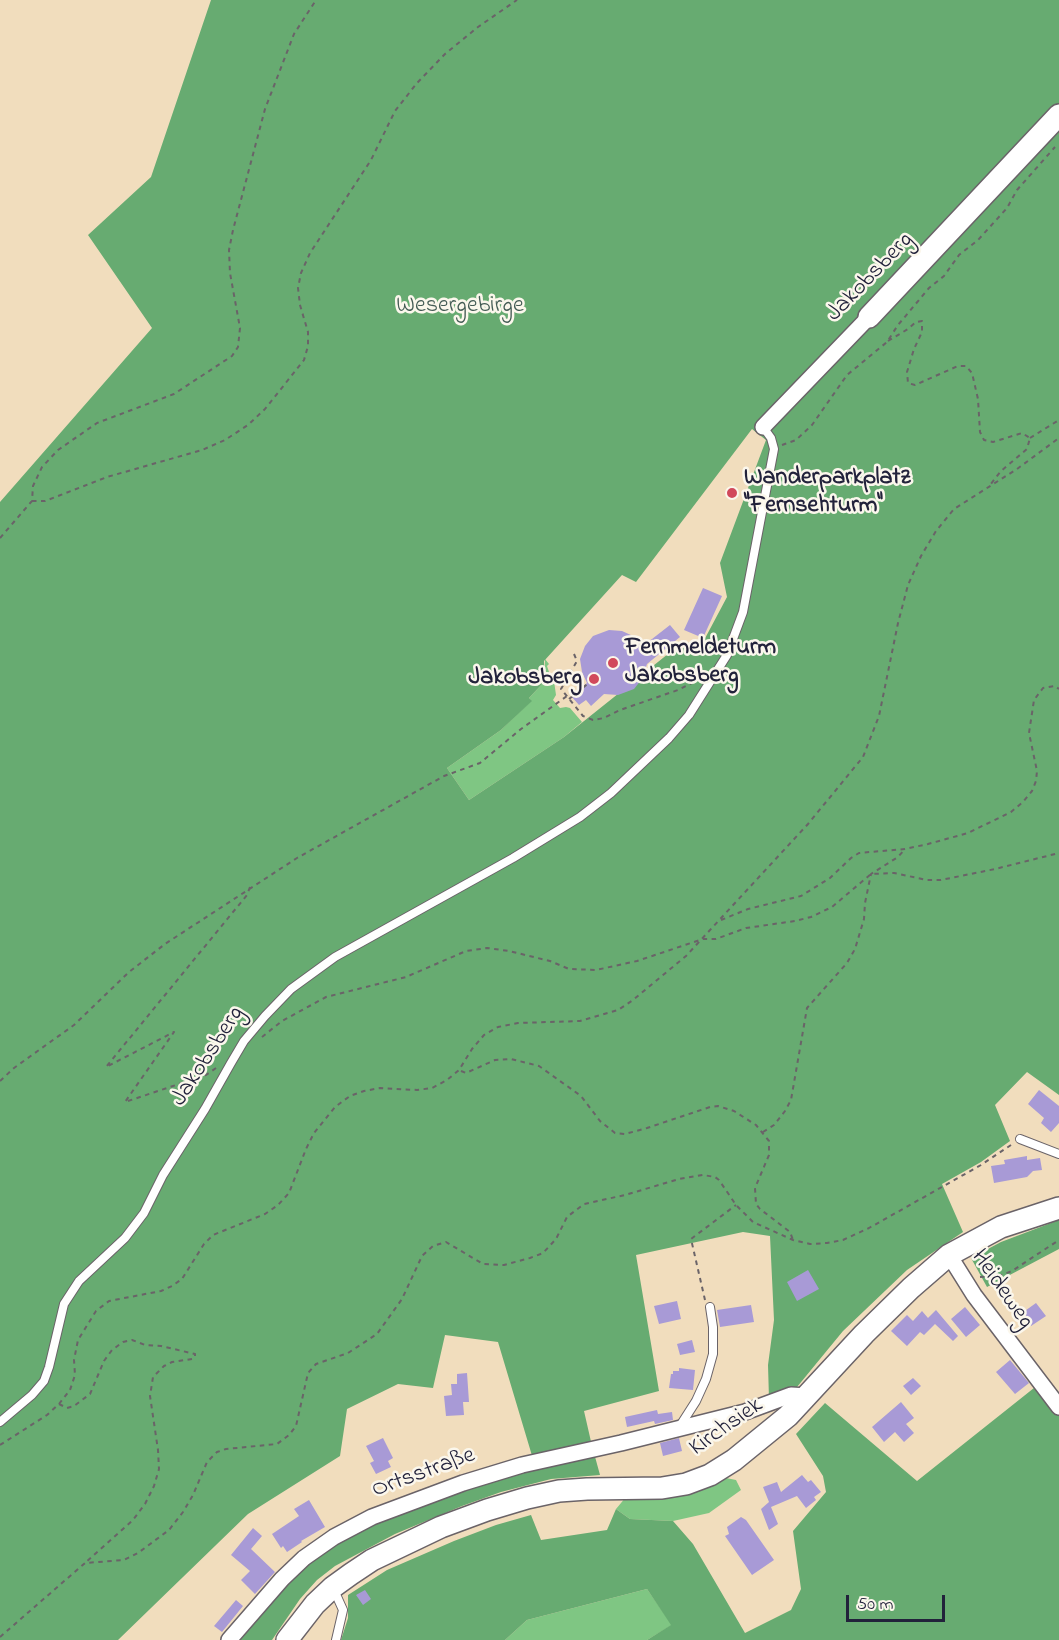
<!DOCTYPE html>
<html>
<head>
<meta charset="utf-8">
<style>
	body { margin:0 }
	#map { position:relative; width:1059px; height:1640px; overflow:hidden; background:#f1ddbd; font-family:"Indie Flower",sans-serif }
	canvas { display:block }
	.scale { position:absolute; left:846px; top:1595px; width:99px; height:27px; box-sizing:border-box; border:3px solid #22223b; border-top:0; padding-left:8px; font-size:18px; line-height:21px; white-space:nowrap; color:#22223b; -webkit-text-stroke:4px #fbf7ec; paint-order:stroke }
</style>
</head>
<body>
<div id="map">
<canvas width="1059" height="1640"></canvas>
<div class="scale">50 m</div>
</div>
<script>
const ctx = document.querySelector('canvas').getContext('2d');
ctx.lineJoin = 'round';
function fill(path, color) { ctx.fillStyle = color; ctx.fill(path, 'evenodd'); }
const shape = rows => new Path2D(rows.map(r => 'M' + r).join(''));
function strokePath(path, color, width, dash) { ctx.strokeStyle = color; ctx.lineWidth = width; ctx.lineCap = dash ? 'butt' : 'round'; ctx.setLineDash(dash || []); ctx.stroke(path); }
function label(font, color, halo, rows, align = 'center') {
  ctx.font = font + ' "Indie Flower",sans-serif'; ctx.lineWidth = 5; ctx.setLineDash([]); ctx.textBaseline = 'middle'; ctx.strokeStyle = halo; ctx.fillStyle = color; for (const [text, x, y, turn = 0] of rows) {
    ctx.save(); ctx.translate(x, y); ctx.rotate((+turn || 0) * Math.PI / 180); ctx.textAlign = isNaN(turn) ? turn : align; if (halo) ctx.strokeText(text, 0, 0); ctx.fillText(text, 0, 0); ctx.restore();
  }
}
const green = shape([
	[545,659,549,664,547,666,549,672,547,678,554,681,556,695,553,700,560,708,566,707,570,708,582,722,564,737,469,800,447,768,501,730,531,701,529,698,545,681],
	[726,1478,736,1480,741,1490,709,1513,673,1521,630,1519,616,1509,626,1497,685,1493],
	[647,1589,672,1625,647,1640,505,1640,527,1620]
]);
const forest = shape([
	[211,0,1059,0,1059,1095,1027,1072,995,1105,1010,1141,981,1162,942,1184,963,1232,907,1270,843,1331,797,1387,769,1399,768,1365,774,1320,770,1236,743,1232,636,1255,659,1391,584,1411,592,1446,533,1459,498,1342,445,1335,433,1388,398,1384,347,1409,340,1456,248,1514,118,1640,0,1640,0,502,152,328,88,235,151,177],
	[752,429,766,440,720,563,727,597,702,644,683,642,564,737,469,800,447,768,501,730,532,701,529,698,545,681,544,661,622,575,636,582],
	[1059,1220,1059,1249,987,1287,971,1258,1001,1242],
	[1039,1384,1059,1404,1059,1640,647,1640,671,1625,647,1589,527,1620,505,1640,341,1640,348,1618,348,1595,387,1570,454,1541,496,1525,531,1515,541,1540,607,1530,616,1509,630,1519,673,1521,693,1544,745,1633,791,1610,801,1589,793,1531,826,1492,823,1476,796,1434,825,1403,917,1481],
	[594,1453,600,1475,551,1479,501,1492,462,1506,395,1534,335,1566,317,1580,300,1599,272,1640,237,1640,282,1586,323,1550,395,1511,473,1482]
]);
const building = shape([
	[703,588,722,596,703,638,684,630],
	[670,625,680,637,647,664,642,679,634,689,618,695,604,694,591,706,586,700,579,705,571,696,587,683,582,672,580,659,585,646,593,636,609,630,622,631,633,636,643,646],
	[1039,1090,1059,1106,1059,1123,1051,1132,1041,1123,1044,1118,1028,1104],
	[1027,1156,1027,1160,1040,1158,1042,1170,1033,1171,1027,1177,994,1183,991,1166,1005,1164,1004,1160],
	[808,1270,819,1289,797,1301,787,1282],
	[677,1301,681,1319,659,1324,654,1306],
	[1036,1303,1046,1316,1031,1326,1022,1313],
	[751,1305,754,1322,720,1327,717,1310],
	[965,1307,980,1325,966,1337,951,1319],
	[936,1310,958,1336,953,1341,935,1324,924,1335,920,1332,907,1346,891,1331,907,1315,913,1321,922,1311,928,1318],
	[692,1340,695,1352,680,1355,677,1344],
	[1010,1360,1029,1383,1015,1394,996,1372],
	[679,1368,695,1370,693,1390,669,1388,671,1374,673,1374,673,1371,679,1371],
	[467,1373,469,1402,463,1402,464,1415,446,1416,444,1396,452,1395,451,1384,457,1384,457,1374],
	[913,1378,921,1386,911,1395,903,1386],
	[901,1402,914,1418,906,1424,914,1433,904,1442,895,1432,884,1442,872,1427],
	[657,1410,658,1414,672,1412,673,1420,655,1424,654,1421,627,1427,625,1417],
	[383,1438,393,1458,388,1461,391,1467,376,1474,370,1463,374,1461,366,1446],
	[679,1438,682,1451,663,1456,660,1443],
	[802,1475,808,1482,811,1480,821,1492,814,1497,816,1500,806,1508,797,1496,771,1507,778,1524,769,1530,761,1509,769,1502,763,1487,777,1482,781,1492],
	[309,1500,325,1527,301,1541,302,1542,287,1552,283,1546,281,1548,272,1534,299,1516,294,1509],
	[741,1517,746,1520,774,1560,752,1575,725,1536,729,1534,727,1527],
	[253,1528,262,1536,251,1549,275,1572,255,1594,241,1580,250,1571,231,1555],
	[365,1590,371,1599,363,1605,356,1595],
	[236,1600,243,1606,222,1632,214,1626]
]);
const path = shape([
	[888,341,908,329,916,322,922,321,922,332,914,349,907,372,908,383,915,385,958,366,966,366,972,373,978,399,980,432,984,440,993,442,1022,433,1030,438,1027,449,1001,471,990,485],
	[1030,438,1059,420],
	[782,445,796,440,812,425,847,375,887,342,898,325,929,288,944,276,959,255,978,240,1007,208,1017,190,1055,147],
	[32,501,45,501,107,477,202,450,225,440,248,425,265,409,304,360,308,346,308,332,300,305,298,288,301,273,310,253,371,160,395,111,417,83,445,54,478,27,517,0],
	[0,538,32,501,33,486,42,467,58,450,97,423,174,394,232,356,238,347,240,328,230,273,229,250,233,230,265,109,294,34,316,0],
	[574,654,577,661,561,689,583,716,593,720,604,718,620,710,678,690,698,680],
	[569,699,596,677,602,685],
	[721,920,748,909,801,896,830,878,851,858,859,853,905,849,928,844,968,833,1011,812,1023,802,1032,791,1036,781,1037,771,1029,733,1034,700,1043,688,1055,686,1059,689],
	[262,1037,282,1021,326,997,406,977,466,951,487,948,509,951,550,961,569,969,596,970,637,961,703,939,716,939,746,928,795,921,811,917,832,907,871,874,894,873,927,880,941,880,995,869,1059,853],
	[216,1068,206,1075,125,1102,174,1032,106,1067,247,895,250,887],
	[461,1071,466,1073,495,1060,511,1059,539,1066,581,1096,600,1121,615,1133,625,1134,647,1128,710,1107,718,1106,734,1111,756,1125,769,1141,769,1155,755,1188,756,1204,760,1209,790,1232,793,1240],
	[0,1081,14,1068,74,1025,129,972,165,944,297,858,444,776,480,763,521,729,567,696],
	[763,1132,774,1125,785,1111,791,1100,807,1008,847,963,855,949,864,919,865,903,871,874,898,857,905,849],
	[980,1277,999,1276,1012,1271,1059,1240],
	[705,1300,691,1239,736,1205],
	[59,1404,67,1408,74,1406,90,1394,104,1361,112,1350,123,1342,132,1340,145,1345,161,1346,195,1354,195,1357,192,1359,172,1362,164,1366,153,1377,150,1396,158,1450,159,1469,154,1486,145,1504,133,1520,85,1563],
	[0,1445,47,1415,59,1404,70,1390,75,1375,74,1360,78,1340,96,1311,109,1301,161,1291,172,1286,182,1279,204,1244,213,1235,265,1214,278,1205,289,1193,306,1149,314,1133,335,1107,350,1096,364,1091,380,1088,417,1090,432,1088,447,1080,459,1070,472,1049,484,1035,498,1027,518,1023,580,1021,618,1010,633,1000,686,956,808,824,863,757,879,716,898,623,908,585,921,556,936,531,954,509,1017,469,1059,438],
	[0,1637,85,1563,124,1560,138,1553,169,1530,183,1512,193,1495,207,1462,217,1452,226,1449,277,1444,289,1435,296,1426,308,1373,316,1364,348,1353,377,1334,402,1299,422,1256,433,1246,446,1242,483,1264,504,1265,530,1258,543,1253,556,1239,567,1217,584,1204,625,1195,679,1179,703,1175,715,1177,719,1180,736,1205,753,1222,793,1240,810,1244,827,1243,843,1240,869,1228,981,1165,1011,1145]
]);
const lane = shape([
	[1020,1139,1059,1154],
	[0,1422,32,1395,44,1381,49,1367,64,1304,79,1281,125,1238,144,1213,163,1175,205,1109,231,1063,244,1041,265,1016,291,989,335,957,513,858,580,817,611,793,669,738,689,715,727,655,743,612,774,449,771,438,763,427],
	[680,1426,696,1401,706,1379,713,1354,713,1327,710,1307],
	[334,1590,343,1610,336,1640]
]);
const street = shape([
	[763,427,869,317],
	[949,1255,974,1295,1059,1407],
	[229,1640,282,1579,304,1558,334,1537,372,1517,463,1483,522,1465,621,1443,745,1412,791,1395,807,1396]
]);
const secondary = shape([
	[869,317,1059,115],
	[287,1640,315,1604,333,1587,351,1574,372,1560,441,1527,487,1510,527,1498,559,1491,587,1489,662,1488,686,1484,710,1475,734,1460,788,1416,864,1334,911,1288,949,1255,1001,1227,1059,1208]
]);
const markers = [
	[732,493,6,"#d1495b"],
	[613,663,6,"#d1495b"],
	[594,679,6,"#d1495b"]
];
const streetNames = [
	["Jakobsberg",871,278,-46],
	["Jakobsberg",209,1057,-57],
	["Heideweg",1001,1290,55],
	["Kirchsiek",727,1428,-35],
	["Ortsstraße",424,1474,-20]
];
const parkNames = [
	["Wesergebirge",460,307]
];
const poiNames = [
	["Wanderparkplatz",744,479],
	["\"Fernsehturm\"",744,507],
	["Fernmeldeturm",625,649],
	["Jakobsberg",625,677],
	["Jakobsberg",582,679,"right"]
];
fill(green, '#7fc683');
fill(forest, '#67ab71');
fill(building, '#a89ad6');
strokePath(lane, '#6a6368', 10);
strokePath(street, '#6a6368', 18);
strokePath(secondary, '#6a6368', 24);
strokePath(path, '#6a6368', 2, [4.5, 4.5]);
strokePath(lane, '#fff', 8);
strokePath(street, '#fff', 15);
strokePath(secondary, '#fff', 21);
for (const [x, y, r, color] of markers) { const dot = new Path2D(); dot.arc(x, y, r, 0, 2 * Math.PI); ctx.fillStyle = color; ctx.fill(dot); strokePath(dot, '#fbf7ec', 2); }
label('24px', '#22223b', '#fbf7ec', streetNames);
label('24px', '#435b54', '#fbf7ec', parkNames);
label('bold 24px', '#22223b', '#fbf7ec', poiNames, 'left');
</script>
</body>
</html>
